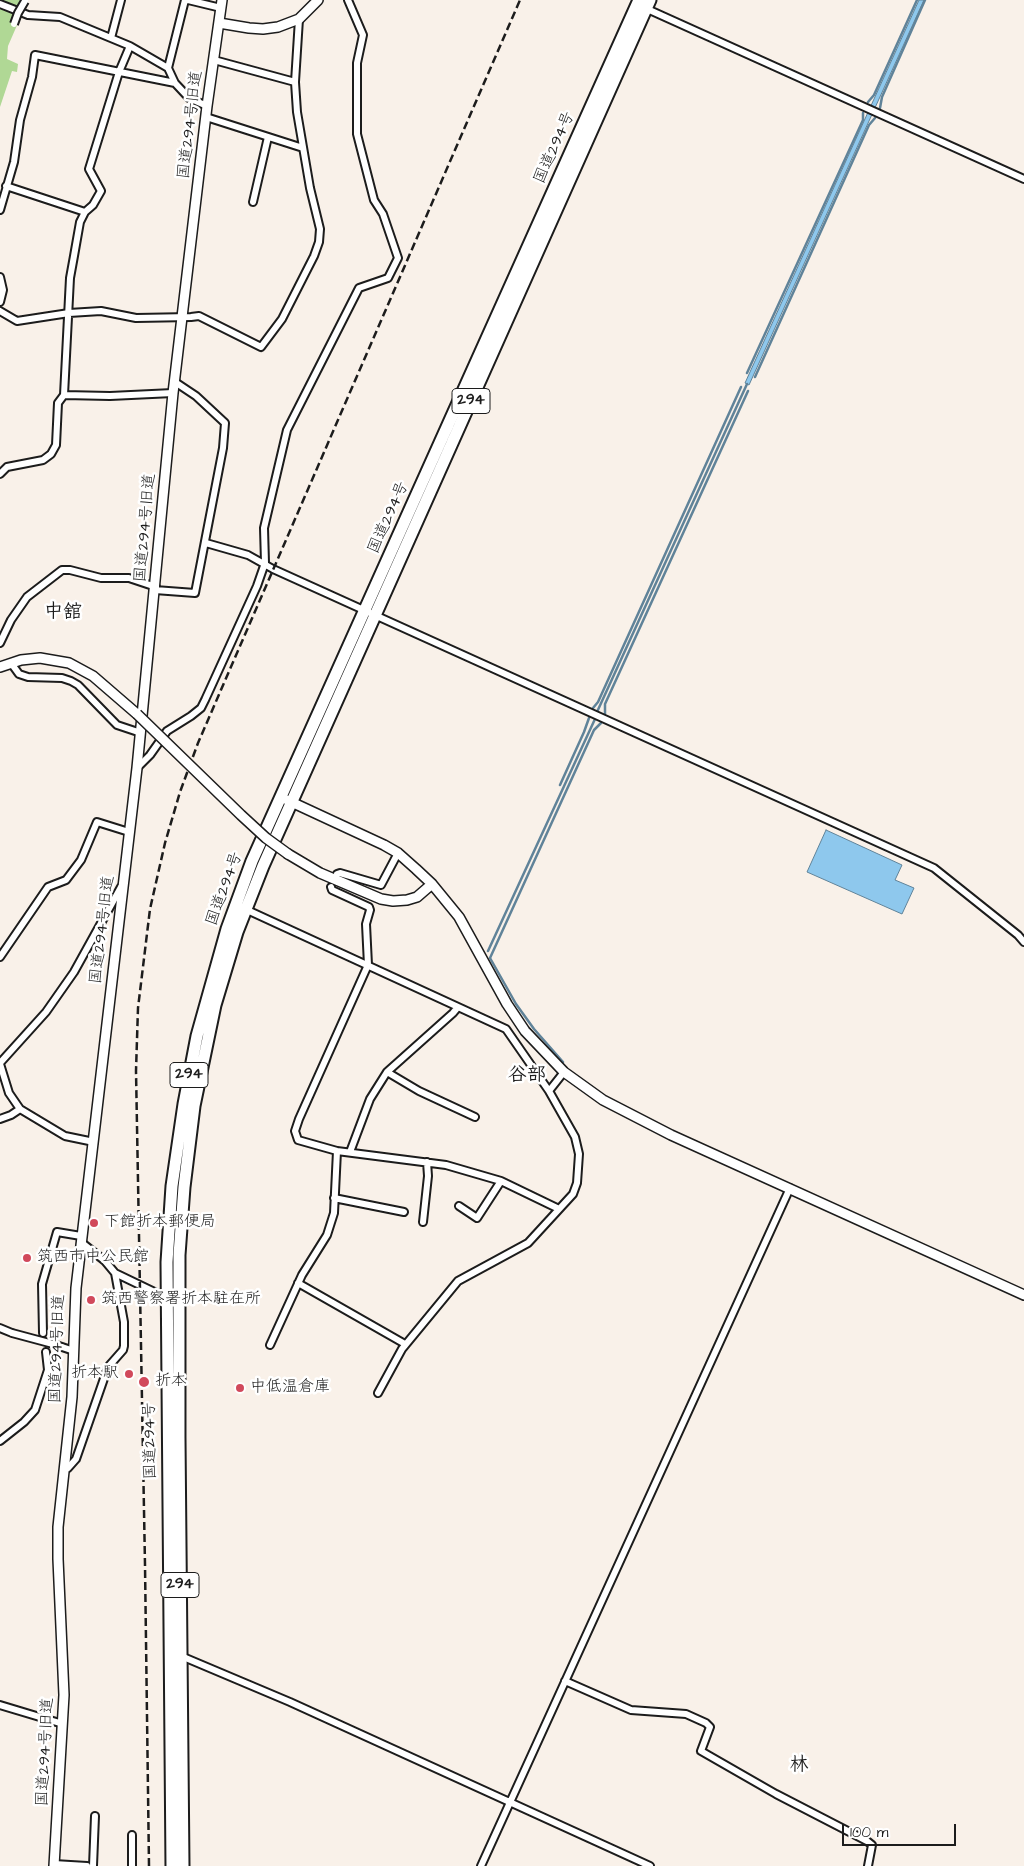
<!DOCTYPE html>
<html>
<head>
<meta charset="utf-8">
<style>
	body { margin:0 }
	#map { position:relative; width:1024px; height:1866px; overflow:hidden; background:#f9f1e9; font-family:"Architects Daughter",sans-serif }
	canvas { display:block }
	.scale { position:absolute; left:842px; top:1824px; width:114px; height:22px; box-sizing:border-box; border:2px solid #1c1c1c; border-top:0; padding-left:6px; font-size:15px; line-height:18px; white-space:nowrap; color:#1c1c1c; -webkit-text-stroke:4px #fff; paint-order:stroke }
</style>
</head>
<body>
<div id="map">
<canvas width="1024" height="1866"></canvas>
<div class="scale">100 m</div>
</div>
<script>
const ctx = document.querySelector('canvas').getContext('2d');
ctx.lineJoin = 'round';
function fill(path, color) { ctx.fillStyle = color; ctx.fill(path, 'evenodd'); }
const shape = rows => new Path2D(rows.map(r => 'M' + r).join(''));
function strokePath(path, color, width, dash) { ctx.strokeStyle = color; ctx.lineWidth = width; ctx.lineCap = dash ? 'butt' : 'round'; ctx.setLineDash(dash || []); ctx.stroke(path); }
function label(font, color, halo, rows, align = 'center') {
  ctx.font = font + ' "Architects Daughter","Klee One",sans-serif'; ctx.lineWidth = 5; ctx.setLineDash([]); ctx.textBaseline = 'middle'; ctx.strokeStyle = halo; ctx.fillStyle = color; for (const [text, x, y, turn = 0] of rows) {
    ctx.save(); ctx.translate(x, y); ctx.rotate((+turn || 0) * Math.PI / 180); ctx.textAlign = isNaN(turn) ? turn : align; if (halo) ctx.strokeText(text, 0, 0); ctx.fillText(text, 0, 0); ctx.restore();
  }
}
const green = shape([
	[0,0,28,0,8,46,7,59,18,64,17,72,12,71,0,107]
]);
const water = shape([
	[919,0,924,0,749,385,745,383,919,0],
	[826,830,902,865,895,880,914,888,902,914,807,872,826,830]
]);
const stream = shape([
	[868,102,874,95,917,0],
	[880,108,882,97,925,0],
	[747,373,863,120,863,113],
	[755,377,869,125,875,118],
	[593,708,598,702,741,387],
	[597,712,747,384],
	[605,714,605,704,748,391],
	[560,785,584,732,589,718],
	[488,951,595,719],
	[563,1062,534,1029,516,1004,490,958,594,730,601,723]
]);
const street = shape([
	[188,0,221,8],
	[0,4,28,15,60,17,130,46,168,68,175,83,189,98,207,106],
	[645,8,1024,179],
	[111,38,121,0],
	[214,60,295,82],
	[168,68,185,0],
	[206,117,303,148],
	[6,186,85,212],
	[253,202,268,137],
	[0,210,14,162,20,120,32,77,35,55,175,83],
	[0,277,3,290,0,302],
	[0,311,17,321,69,313,101,311,136,318,191,317,199,316,261,347,282,319,314,256,319,242,320,229,310,188,297,112,295,82,299,19],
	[64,395,110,396,173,393],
	[0,474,7,467,43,460,51,454,56,445,58,403,64,395,70,278,74,256,80,222,85,212,93,205,101,191,89,169,119,72,130,46],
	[206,543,248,555,273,569,934,868,1018,935,1024,942],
	[155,590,195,593,223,448,225,423,196,396,175,382],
	[0,643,11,620,27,597,62,570,70,570,101,578,129,578,156,587],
	[11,663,19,674,28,677,62,678,71,681,78,685,117,725,141,733],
	[137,768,150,755,167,731,191,716,201,708,205,700,257,586,265,563,264,528,287,430,359,288,388,278,398,258,383,214,374,200,357,134,357,63,363,35,348,0],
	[337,874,340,873,381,885,398,853],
	[331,887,332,890,369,907,370,910,366,924,368,965,299,1119,295,1131,298,1140,337,1151,446,1165,501,1181,559,1209],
	[245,909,506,1029,549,1091,575,1137,579,1154,577,1183,573,1194,528,1243,458,1281,402,1349,378,1393],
	[0,957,48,887,66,880,81,860,97,822,129,832],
	[0,1063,46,1012,74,972,121,887],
	[0,1064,9,1093,20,1109,65,1136,94,1142],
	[387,1072,419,1091,475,1117],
	[549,1091,564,1072],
	[0,1119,11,1115,20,1109],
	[350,1152,370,1099,387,1072,453,1013,458,1007],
	[334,1198,404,1212],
	[459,1206,477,1218,501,1181],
	[423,1222,428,1176,427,1162],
	[81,1242,105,1261,115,1273,169,1299],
	[298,1283,405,1344],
	[0,1328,12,1333],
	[43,1333,42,1284,57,1232,81,1236],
	[53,1344,74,1351],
	[270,1345,302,1275,327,1235,334,1213,337,1151],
	[0,1441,24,1422,35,1410,48,1370,46,1352],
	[64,1470,68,1468,76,1459,108,1367,123,1350,124,1346,124,1322,115,1273],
	[181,1656,290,1702,650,1866],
	[565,1681,631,1710,686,1714,706,1723,710,1727,701,1751,776,1794,867,1841,872,1845,868,1866],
	[0,1705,63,1724],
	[132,1835,132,1866],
	[54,1864,87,1866],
	[93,1866,95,1816],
	[481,1866,790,1188]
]);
const secondary = shape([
	[219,23,249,28,263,29,278,27,299,19,318,0],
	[0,667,21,660,40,658,69,663,93,676,137,714],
	[287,800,384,845,398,853,416,869,432,884,459,917,507,1004,525,1031,564,1072,603,1100,671,1135,1024,1295],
	[288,854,320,873,381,899,393,901,407,900,417,897,432,884],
	[54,1866,64,1695,58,1559,58,1527,72,1397,76,1288,137,768,173,393,207,106,222,0]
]);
const highway = shape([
	[172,1866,167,1262,172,1186,184,1104,197,1036,227,929,252,861,639,0],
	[183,1866,179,1438,179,1255,184,1187,194,1106,215,1005,237,932,263,866,650,0]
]);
const rail = shape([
	[149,1866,145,1565,136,1071,138,1008,150,909,165,843,180,792,198,743,520,0]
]);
const streetBridge = shape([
	[14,24,18,13,25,1],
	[12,1333,53,1344]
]);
const secondaryBridge = shape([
	[137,714,241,815,266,838,288,854]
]);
const markers = [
	[94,1223,5,"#d1495b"],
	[27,1258,5,"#d1495b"],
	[91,1300,5,"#d1495b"],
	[129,1374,5,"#d1495b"],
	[144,1382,6,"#d1495b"],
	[240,1388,5,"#d1495b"]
];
const shields = [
	[471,401,38],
	[189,1075,38],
	[180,1585,38]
];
const shieldNames = [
	["294",471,401],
	["294",189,1075],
	["294",180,1585]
];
const streetNames = [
	["国道294号旧道",191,125,-83],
	["国道294号",555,148,-66],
	["国道294号",389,518,-66],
	["国道294号旧道",146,528,-85],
	["国道294号",225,889,-70],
	["国道294号旧道",103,930,-83],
	["国道294号旧道",58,1349,-88],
	["国道294号",151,1441,-91],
	["国道294号旧道",46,1752,-87]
];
const poiNames = [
	["下館折本郵便局",104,1223],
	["筑西市中公民館",37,1258],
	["筑西警察署折本駐在所",101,1300],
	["折本駅",119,1374,"right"],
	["折本",155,1382],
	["中低温倉庫",250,1388]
];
const quarterNames = [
	["中舘",63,613],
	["谷部",527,1076],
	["林",799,1766]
];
fill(green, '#b0d895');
fill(water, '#8ec8ed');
strokePath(water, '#608399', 1);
strokePath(stream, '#608399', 2.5);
strokePath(street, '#1c1c1c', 10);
strokePath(secondary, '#1c1c1c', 12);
strokePath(highway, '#1c1c1c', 15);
strokePath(street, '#fff', 6);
strokePath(secondary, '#fff', 9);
strokePath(highway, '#fff', 11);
strokePath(rail, '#1c1c1c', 2.5, [8, 4]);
strokePath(streetBridge, '#1c1c1c', 10, []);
strokePath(secondaryBridge, '#1c1c1c', 12, []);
strokePath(streetBridge, '#fff', 6);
strokePath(secondaryBridge, '#fff', 9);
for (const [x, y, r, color] of markers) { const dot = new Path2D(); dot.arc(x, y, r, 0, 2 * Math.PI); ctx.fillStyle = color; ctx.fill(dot); strokePath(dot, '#fff', 2); }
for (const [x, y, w] of shields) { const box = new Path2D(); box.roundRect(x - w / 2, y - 12.5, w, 25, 4); ctx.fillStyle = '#fff'; ctx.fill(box); strokePath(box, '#1c1c1c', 1); }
label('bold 15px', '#1c1c1c', null, shieldNames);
label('16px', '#1c1c1c', '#fff', streetNames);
label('16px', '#1c1c1c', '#fff', poiNames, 'left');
label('bold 19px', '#1c1c1c', '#fff', quarterNames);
</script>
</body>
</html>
